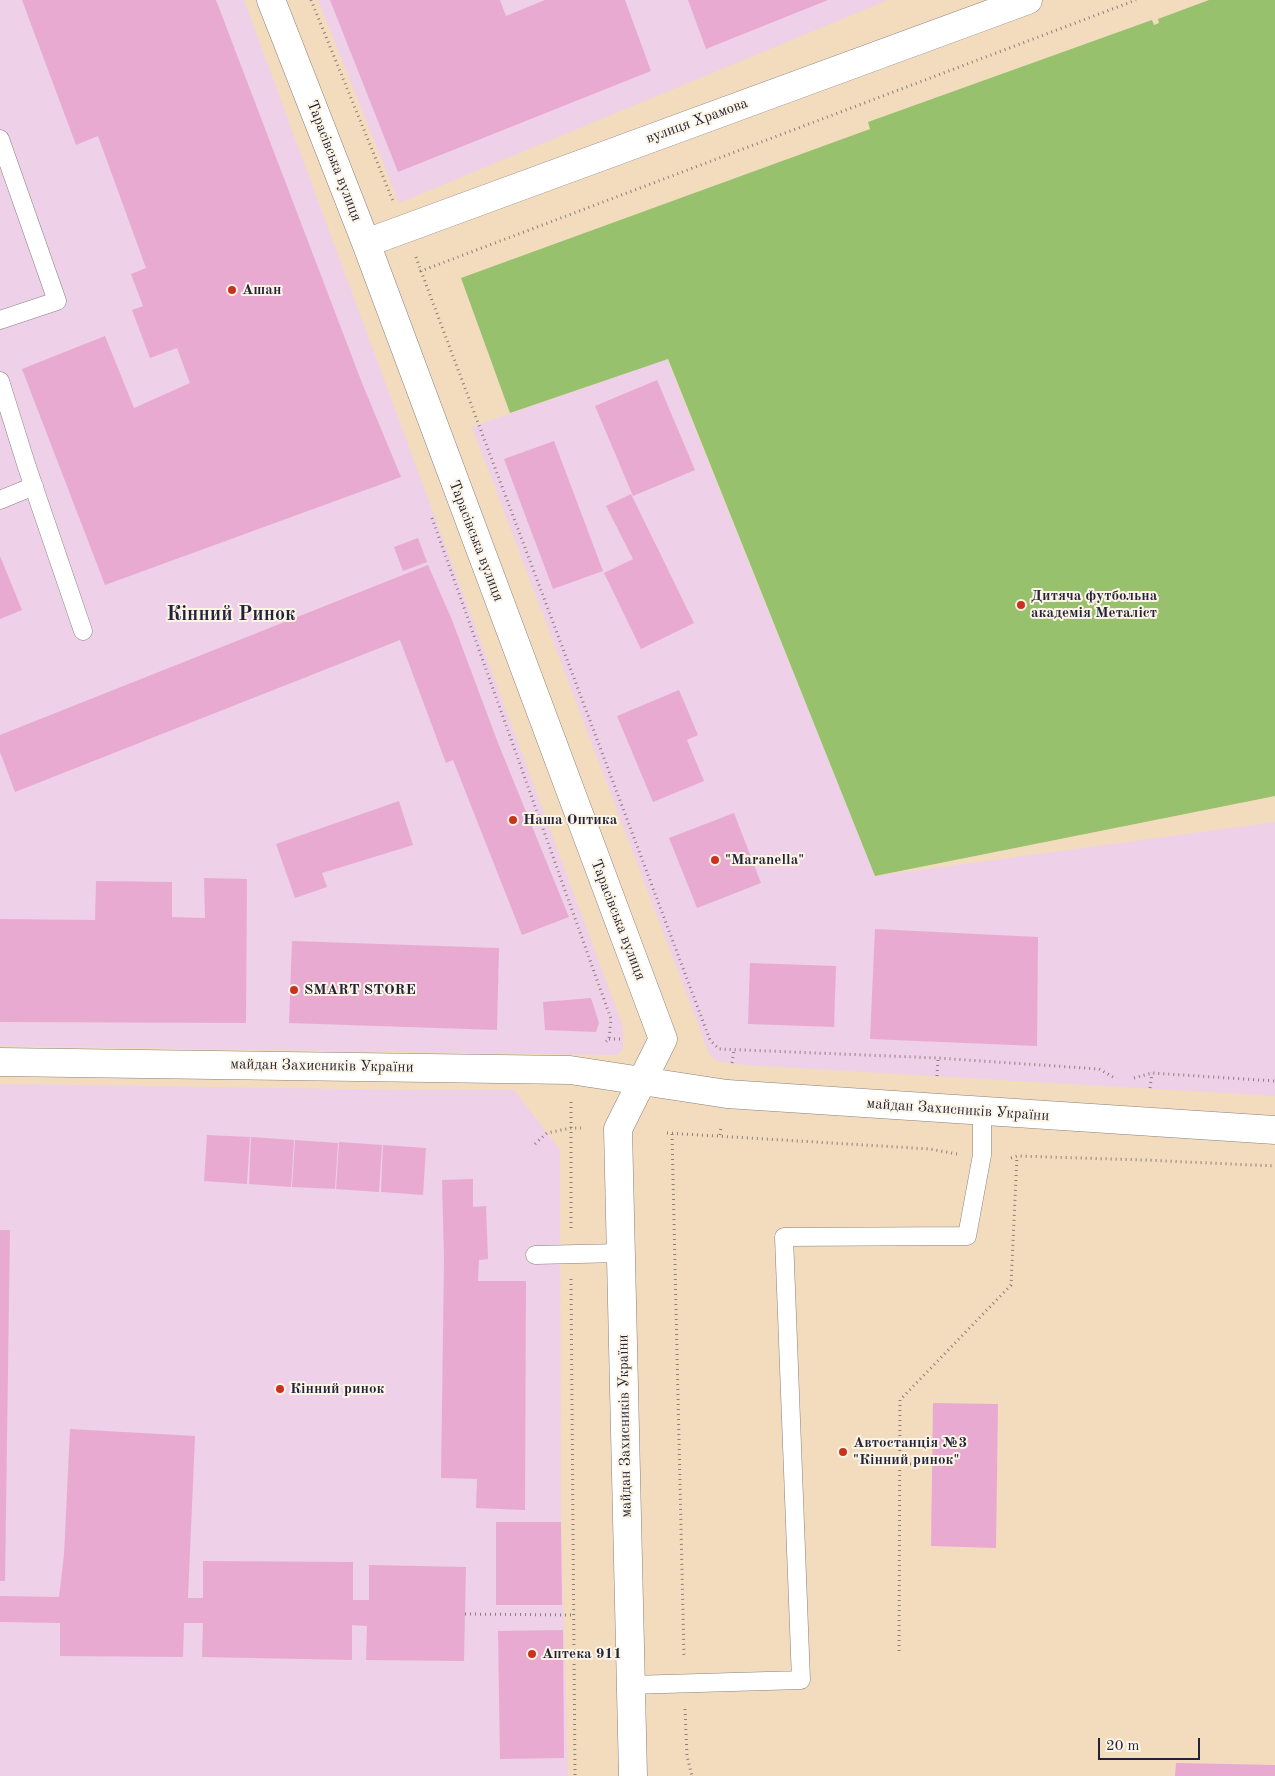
<!DOCTYPE html>
<html>
<head>
<meta charset="utf-8">
<style>
	body { margin:0 }
	#map { position:relative; width:1275px; height:1776px; overflow:hidden; background:#f2dcbd; font-family:"Old Standard TT",serif }
	canvas { display:block }
	.scale { position:absolute; left:1098px; top:1738px; width:102px; height:22px; box-sizing:border-box; border:2px solid #22223b; border-top:0; padding-left:6px; font-size:15px; line-height:18px; white-space:nowrap; color:#22223b; -webkit-text-stroke:4px #fcf5e5; paint-order:stroke }
</style>
</head>
<body>
<div id="map">
<canvas width="1275" height="1776"></canvas>
<div class="scale">20 m</div>
</div>
<script>
const ctx = document.querySelector('canvas').getContext('2d');
ctx.lineJoin = 'round';
function fill(path, color) { ctx.fillStyle = color; ctx.fill(path, 'evenodd'); }
const shape = rows => new Path2D(rows.map(r => 'M' + r).join(''));
function strokePath(path, color, width, dash) { ctx.strokeStyle = color; ctx.lineWidth = width; ctx.lineCap = dash ? 'butt' : 'round'; ctx.setLineDash(dash || []); ctx.stroke(path); }
function label(font, color, halo, rows, align = 'center') {
  ctx.font = font + ' "Old Standard TT",serif'; ctx.lineWidth = 4; ctx.setLineDash([]); ctx.textBaseline = 'middle'; ctx.strokeStyle = halo; ctx.fillStyle = color; for (const [text, x, y, turn = 0] of rows) {
    ctx.save(); ctx.translate(x, y); ctx.rotate((+turn || 0) * Math.PI / 180); ctx.textAlign = isNaN(turn) ? turn : align; if (halo) ctx.strokeText(text, 0, 0); ctx.fillText(text, 0, 0); ctx.restore();
  }
}
const built = shape([
	[0,0,244,0,623,1027,623,1049,617,1055,0,1046],
	[318,0,888,0,399,203],
	[667,359,875,876,1275,822,1275,1096,744,1065,721,1062,714,1059,709,1053,704,1040,472,427],
	[0,1084,420,1090,514,1090,560,1150,561,1522,568,1776,0,1776]
]);
const green = shape([
	[1209,0,1275,0,1275,796,875,876,668,359,510,413,461,278,870,129,868,122,1152,20,1154,25,1159,23,1158,19]
]);
const building = shape([
	[22,0,216,0,362,383,401,477,105,585,22,369,105,336,134,408,190,383,177,348,150,358,132,310,143,306,131,274,146,268,98,136,76,145],
	[330,0,500,0,506,16,545,0,625,0,651,71,398,172],
	[688,0,828,0,706,49],
	[657,380,695,470,633,496,595,406],
	[554,441,603,571,553,589,504,459],
	[631,494,694,623,641,649,604,573,633,559,606,506],
	[418,538,427,562,403,571,394,547],
	[0,556,22,610,0,619],
	[428,565,452,620,498,743,569,917,522,935,453,760,446,763,400,640,15,792,0,752,0,735],
	[679,690,698,735,687,740,704,781,653,802,617,716],
	[399,801,413,845,322,873,327,887,295,898,276,844],
	[734,813,761,883,697,908,669,838],
	[204,878,247,879,246,1023,0,1022,0,919,95,920,96,881,172,882,172,917,205,918],
	[875,929,1038,937,1037,1046,870,1039],
	[292,941,499,948,497,1030,289,1023],
	[750,963,836,966,834,1027,748,1024],
	[591,998,599,1023,596,1032,545,1030,543,1002],
	[207,1135,250,1137,247,1184,204,1181],
	[251,1137,294,1140,291,1187,249,1184],
	[295,1140,338,1143,335,1189,292,1187],
	[339,1142,382,1145,379,1192,336,1189],
	[383,1145,426,1148,423,1195,381,1192],
	[473,1179,473,1207,486,1206,488,1259,479,1260,478,1281,526,1281,525,1510,476,1508,477,1479,441,1478,444,1259,442,1180],
	[0,1230,10,1230,5,1581,0,1581],
	[933,1403,998,1404,996,1548,931,1546],
	[70,1429,195,1436,188,1598,203,1598,203,1561,353,1562,353,1600,369,1600,369,1565,466,1567,464,1661,366,1660,367,1626,352,1625,352,1660,202,1657,203,1623,184,1623,183,1657,60,1656,60,1623,0,1622,0,1596,59,1597,64,1555],
	[496,1522,561,1522,562,1605,496,1605],
	[563,1630,564,1758,500,1759,498,1631],
	[1176,1763,1275,1765,1275,1776,1175,1776]
]);
const path = shape([
	[311,0,393,201],
	[416,257,421,271],
	[432,518,611,1019,609,1039,604,1043],
	[609,1039,624,1039],
	[732,1063,734,1050],
	[937,1076,938,1058],
	[1113,1077,1099,1069,938,1058,719,1049,710,1040,421,271,1136,0],
	[1134,1078,1152,1073,1275,1081],
	[1150,1088,1152,1073],
	[571,1102,571,1228],
	[667,1133,930,1149,957,1154],
	[672,1134,684,1658],
	[720,1135,721,1127],
	[535,1144,547,1133,571,1128,581,1128],
	[1011,1158,1017,1156,1144,1160,1275,1166],
	[571,1279,575,1776],
	[900,1464,932,1464],
	[465,1614,573,1615],
	[899,1651,900,1400,1011,1285,1017,1156],
	[685,1709,687,1756,692,1776]
]);
const lane = shape([
	[0,139,57,301,0,320],
	[0,381,27,467,83,631],
	[0,500,34,486],
	[535,1255,621,1253],
	[631,1685,801,1680,784,1237,967,1236,982,1155,982,1112]
]);
const secondary = shape([
	[271,0,366,243,663,1039,618,1129,633,1776],
	[366,243,1028,0],
	[0,1062,570,1070,727,1094,1275,1130]
]);
const markers = [
	[232,290,5,"#c8321e"],
	[1021,605,5,"#c8321e"],
	[513,820,5,"#c8321e"],
	[715,860,5,"#c8321e"],
	[294,990,5,"#c8321e"],
	[280,1389,5,"#c8321e"],
	[843,1452,5,"#c8321e"],
	[532,1654,5,"#c8321e"]
];
const streetNames = [
	["вулиця Храмова",697,121,-20],
	["Тарасівська вулиця",334,161,69],
	["Тарасівська вулиця",476,541,69],
	["Тарасівська вулиця",618,920,69],
	["майдан Захисників України",322,1066,1],
	["майдан Захисників України",958,1110,4],
	["майдан Захисників України",625,1426,-91]
];
const poiNames = [
	["Ашан",242,290],
	["Дитяча футбольна",1031,596],
	["академія Металіст",1031,613],
	["Наша Оптика",523,820],
	["\"Maranella\"",725,860],
	["SMART STORE",304,990],
	["Кінний ринок",290,1389],
	["Автостанція №3",853,1443],
	["\"Кінний ринок\"",853,1460],
	["Аптека 911",542,1654]
];
const districtNames = [
	["Кінний Ринок",231,615]
];
fill(built, '#eed0e8');
fill(green, '#98c16e');
fill(building, '#e9aad1');
strokePath(lane, '#8a7f7c', 19);
strokePath(secondary, '#8a7f7c', 29);
strokePath(path, '#8a7f7c', 3, [1, 4]);
strokePath(lane, '#fff', 18);
strokePath(secondary, '#fff', 28);
for (const [x, y, r, color] of markers) { const dot = new Path2D(); dot.arc(x, y, r, 0, 2 * Math.PI); ctx.fillStyle = color; ctx.fill(dot); strokePath(dot, '#fcf5e5', 2); }
label('15px', '#22223b', '#fcf5e5', streetNames);
label('bold 15px', '#22223b', '#fcf5e5', poiNames, 'left');
label('bold 20px', '#22223b', '#fcf5e5', districtNames);
</script>
</body>
</html>
